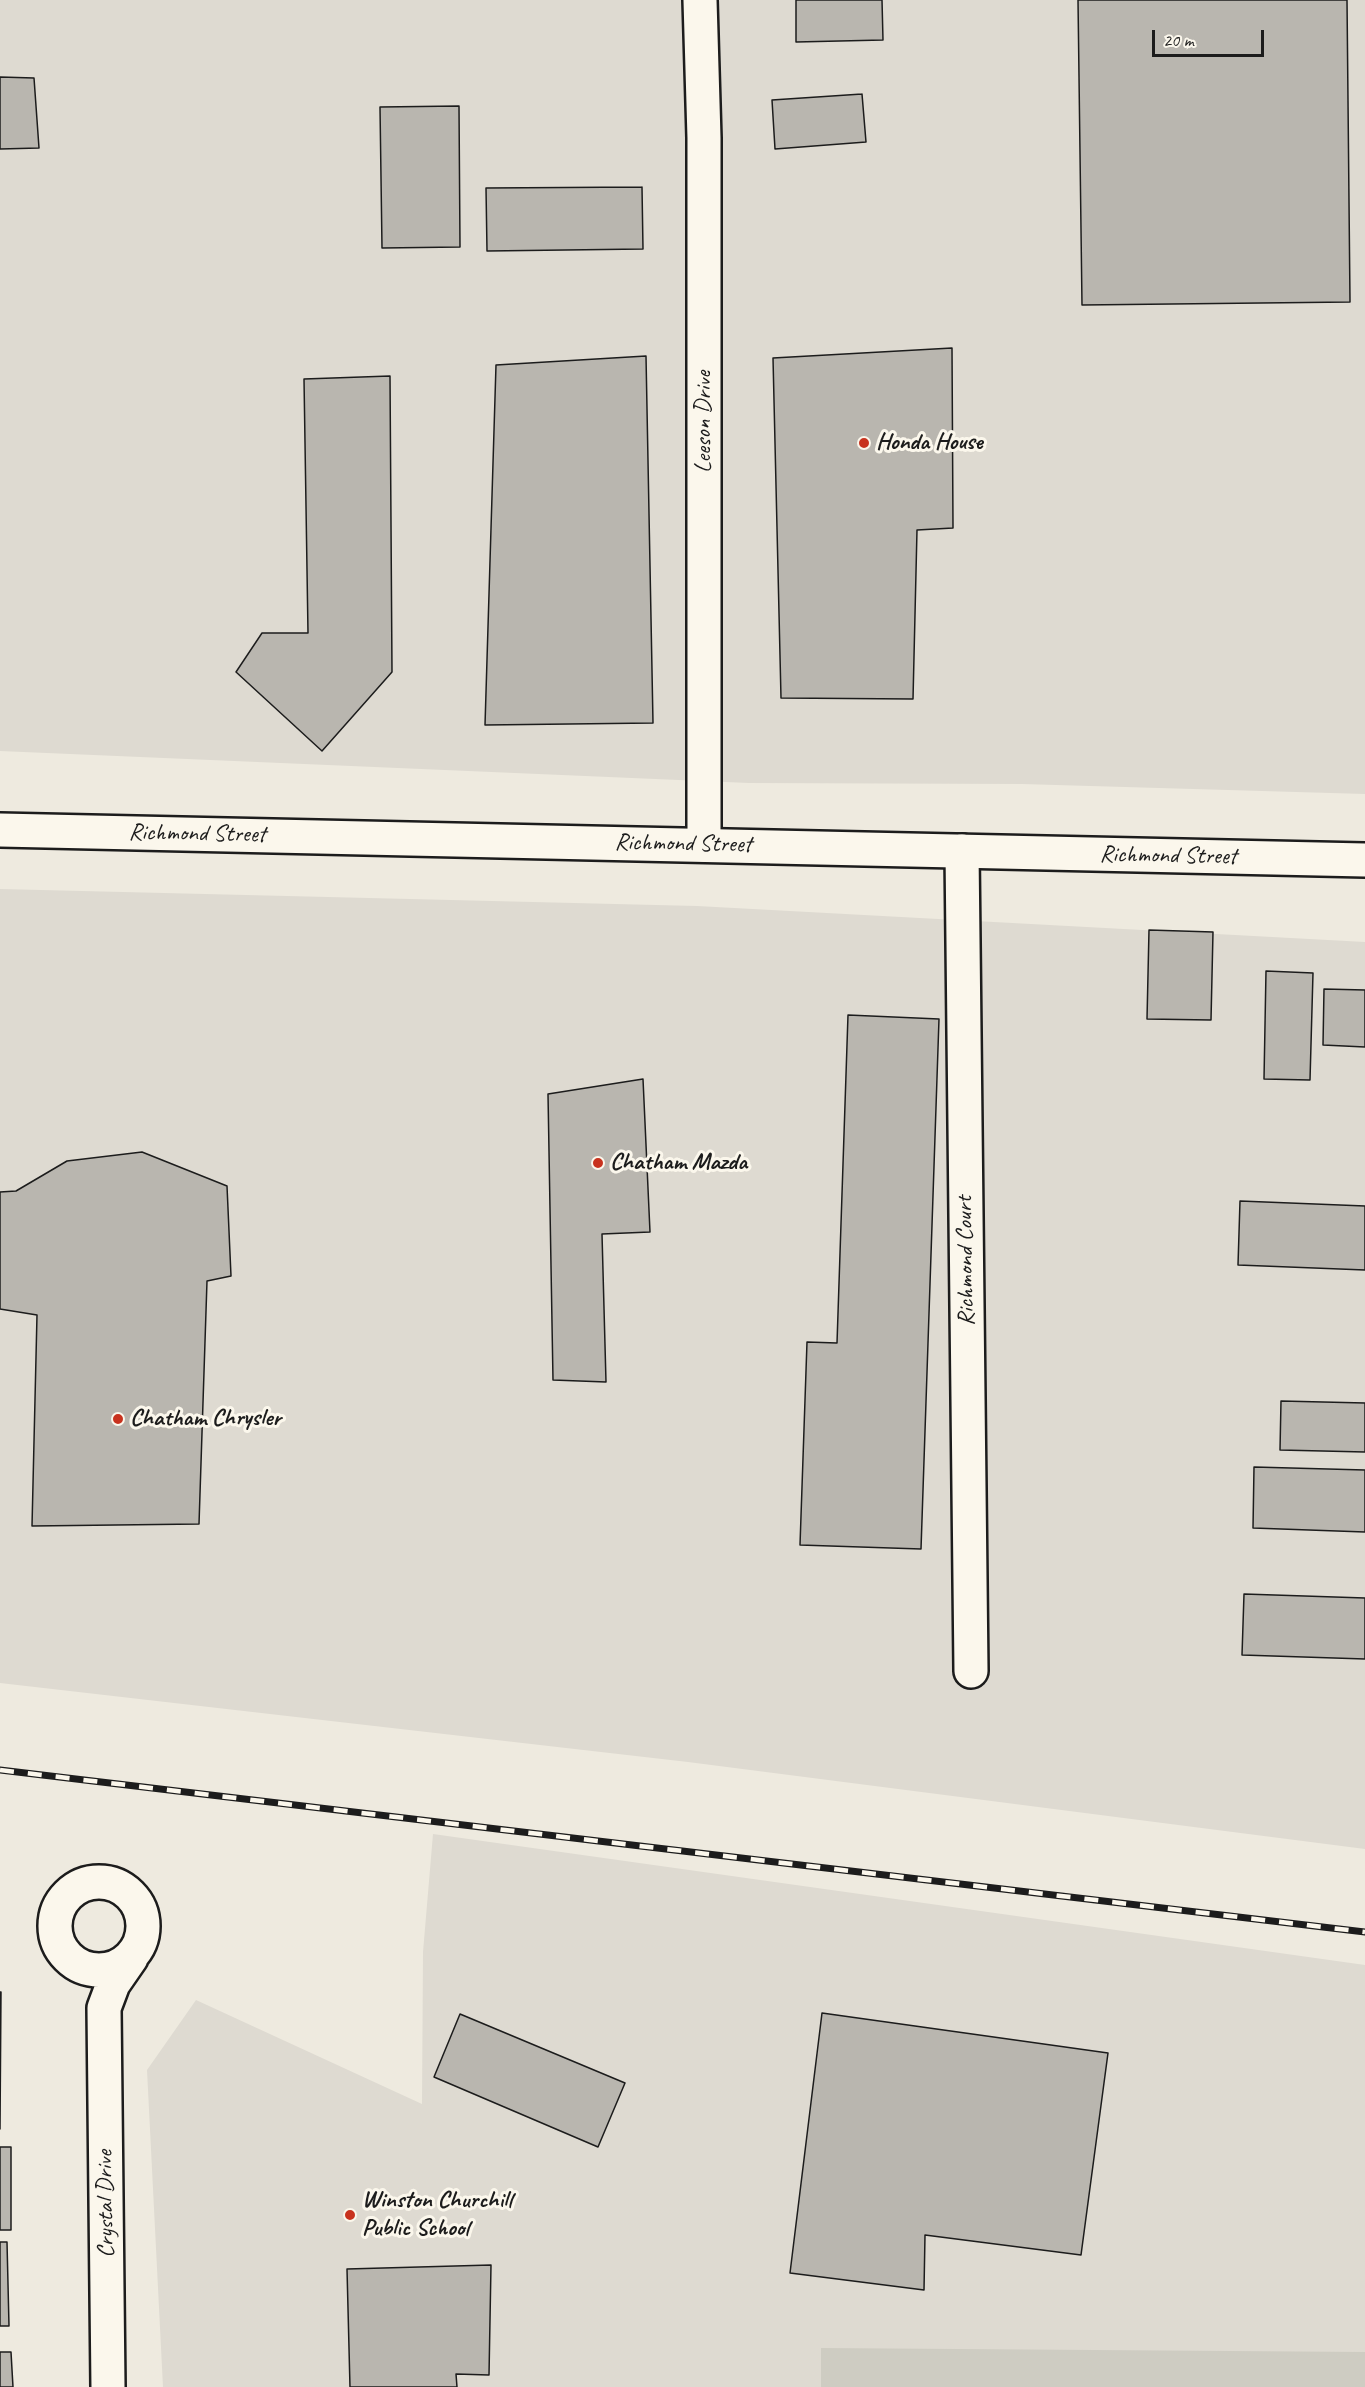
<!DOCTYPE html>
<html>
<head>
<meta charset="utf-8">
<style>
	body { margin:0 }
	#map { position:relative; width:1365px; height:2387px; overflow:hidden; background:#eeeadf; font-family:Caveat,sans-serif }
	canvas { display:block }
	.scale { position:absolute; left:1152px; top:30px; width:112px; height:27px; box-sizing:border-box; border:3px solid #1c1c1c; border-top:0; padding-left:8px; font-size:18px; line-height:21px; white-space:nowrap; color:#1c1c1c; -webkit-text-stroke:4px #fbf7ec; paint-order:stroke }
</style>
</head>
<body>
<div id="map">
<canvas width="1365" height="2387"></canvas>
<div class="scale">20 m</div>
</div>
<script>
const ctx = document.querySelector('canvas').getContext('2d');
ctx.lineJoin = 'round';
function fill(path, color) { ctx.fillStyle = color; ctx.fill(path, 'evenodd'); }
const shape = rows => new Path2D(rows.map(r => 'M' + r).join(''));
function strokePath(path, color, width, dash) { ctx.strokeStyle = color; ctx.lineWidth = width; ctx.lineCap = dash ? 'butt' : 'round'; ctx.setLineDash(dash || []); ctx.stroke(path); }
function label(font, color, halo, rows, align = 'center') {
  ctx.font = font + ' Caveat,sans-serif'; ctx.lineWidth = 6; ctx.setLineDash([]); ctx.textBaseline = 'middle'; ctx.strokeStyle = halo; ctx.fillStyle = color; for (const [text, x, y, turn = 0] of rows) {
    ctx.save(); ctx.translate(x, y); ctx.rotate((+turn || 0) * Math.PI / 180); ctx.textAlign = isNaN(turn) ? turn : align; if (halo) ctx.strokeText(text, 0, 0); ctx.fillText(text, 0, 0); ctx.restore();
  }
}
const built = shape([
	[0,0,1365,0,1365,794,1022,784,749,783,0,751],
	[0,889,697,906,1365,942,1365,1849,688,1762,0,1683],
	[433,1834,1365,1965,1365,2387,163,2387,147,2070,196,2000,422,2104,423,1952]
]);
const green = shape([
	[821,2348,1365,2352,1365,2387,821,2387]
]);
const building = shape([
	[796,0,882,0,883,40,796,42,796,0],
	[1078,0,1347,0,1350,302,1082,305,1078,0],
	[0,77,34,78,39,148,0,149,0,77],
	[862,94,866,142,775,149,772,100,862,94],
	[459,106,460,247,382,248,380,107,459,106],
	[642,187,643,249,487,251,486,188,642,187],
	[952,348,953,528,917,530,913,699,781,698,773,358,952,348],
	[646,356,653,723,485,725,496,365,646,356],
	[390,376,392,672,322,751,236,672,262,633,308,633,304,379,390,376],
	[1149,930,1213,932,1211,1020,1147,1019,1149,930],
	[1266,971,1313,973,1310,1080,1264,1079,1266,971],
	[1324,989,1365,990,1365,1047,1323,1045,1324,989],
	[848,1015,939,1019,921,1549,800,1545,807,1342,837,1343,848,1015],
	[643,1079,650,1232,602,1234,606,1382,553,1380,548,1094,643,1079],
	[142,1152,227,1186,231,1276,207,1281,199,1524,32,1526,37,1315,0,1309,0,1192,16,1191,67,1161,142,1152],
	[1240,1201,1365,1206,1365,1270,1238,1265,1240,1201],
	[1281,1401,1365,1403,1365,1452,1280,1450,1281,1401],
	[1254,1467,1365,1470,1365,1532,1253,1528,1254,1467],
	[1244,1594,1365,1598,1365,1659,1242,1655,1244,1594],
	[0,1992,1,1992,0,2129,0,1992],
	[822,2013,1108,2053,1081,2255,925,2235,924,2290,790,2273,822,2013],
	[460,2014,625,2083,598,2147,434,2077,460,2014],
	[0,2147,11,2147,11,2230,0,2230,0,2147],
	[0,2242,7,2242,9,2326,0,2326,0,2242],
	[491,2265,489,2375,456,2374,457,2387,350,2387,347,2269,491,2265],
	[0,2352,11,2352,13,2387,0,2387,0,2352]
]);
const minor = shape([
	[700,0,704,138,704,845],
	[962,851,971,1671],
	'55 1926a44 44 0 1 1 88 0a44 44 0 1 1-88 0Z',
	[108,2387,104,2008,113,1984,131,1958]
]);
const secondary = shape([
	[0,830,1365,860]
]);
const rail = shape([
	[0,1770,1365,1932]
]);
const markers = [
	[864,443,6,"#c8321e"],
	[598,1163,6,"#c8321e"],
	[118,1419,6,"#c8321e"],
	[350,2215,6,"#c8321e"]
];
const streetNames = [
	["Leeson Drive",704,422,-90],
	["Richmond Street",197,834,1],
	["Richmond Street",683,844,1],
	["Richmond Street",1168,856,1],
	["Richmond Court",966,1261,-91],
	["Crystal Drive",106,2204,-91]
];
const poiNames = [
	["Honda House",876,443],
	["Chatham Mazda",610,1163],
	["Chatham Chrysler",130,1419],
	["Winston Churchill",362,2201],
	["Public School",362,2229]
];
fill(built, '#dedad1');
fill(green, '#ceccc2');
fill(building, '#b9b6af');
strokePath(building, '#1c1c1c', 1.5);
strokePath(minor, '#1c1c1c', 38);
strokePath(secondary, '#1c1c1c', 38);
strokePath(minor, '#fbf7ec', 33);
strokePath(secondary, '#fbf7ec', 33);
strokePath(rail, '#1c1c1c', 7);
strokePath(rail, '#fbf7ec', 4.5, [14]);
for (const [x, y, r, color] of markers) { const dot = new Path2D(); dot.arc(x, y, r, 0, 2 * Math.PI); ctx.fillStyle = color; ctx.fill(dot); strokePath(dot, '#fbf7ec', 2); }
label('24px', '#1c1c1c', '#fbf7ec', streetNames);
label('bold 24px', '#1c1c1c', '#fbf7ec', poiNames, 'left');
</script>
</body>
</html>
